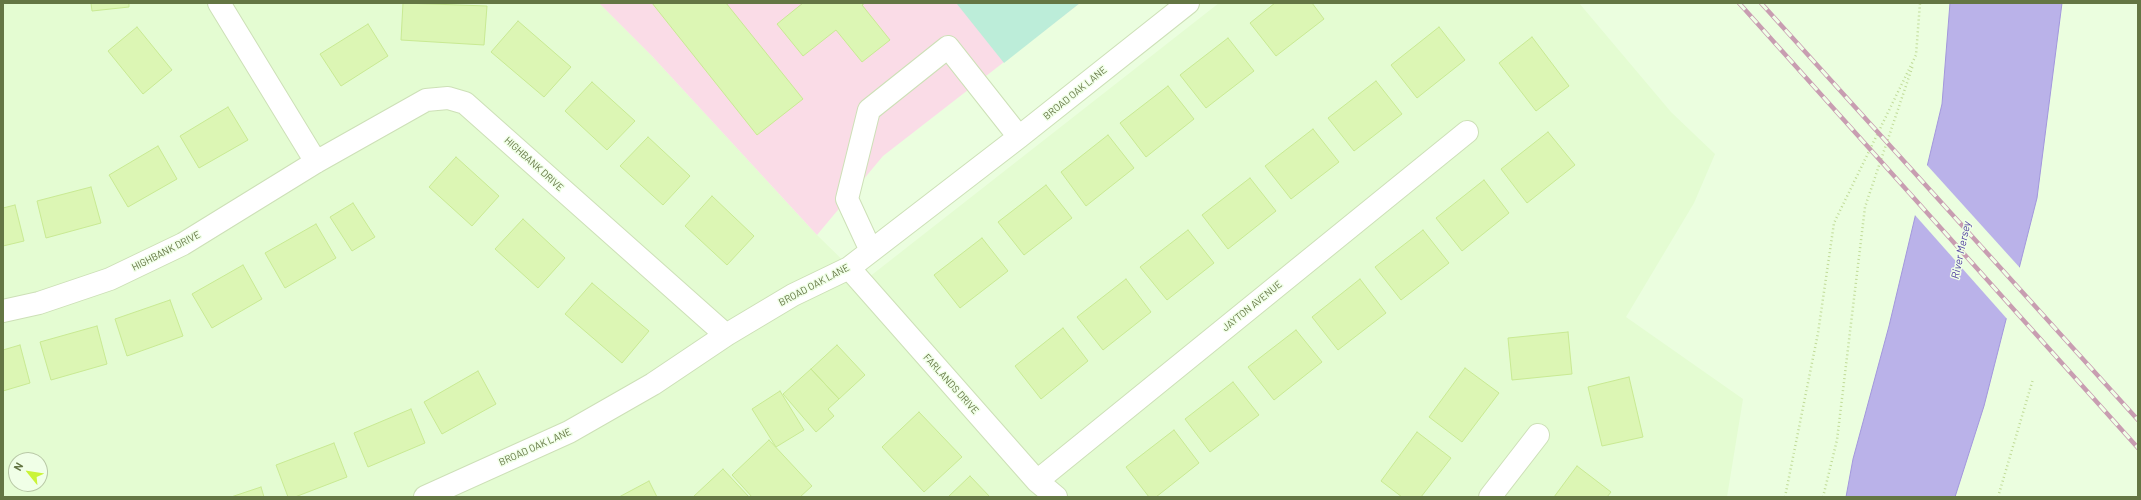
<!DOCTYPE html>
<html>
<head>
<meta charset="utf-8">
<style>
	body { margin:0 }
	#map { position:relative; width:2141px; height:500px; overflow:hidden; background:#ebfedf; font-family:Barlow,sans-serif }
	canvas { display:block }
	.frame { position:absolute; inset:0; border:4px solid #647644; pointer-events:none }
	.north { position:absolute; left:8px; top:452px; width:40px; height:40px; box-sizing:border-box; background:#f0ffe7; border:1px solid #b8c8a6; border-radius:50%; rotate:300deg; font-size:11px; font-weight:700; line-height:16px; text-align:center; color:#647644 }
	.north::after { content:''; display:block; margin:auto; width:14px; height:18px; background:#caf438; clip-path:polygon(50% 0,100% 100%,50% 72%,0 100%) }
</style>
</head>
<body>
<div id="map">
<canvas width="2141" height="500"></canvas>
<div class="frame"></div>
<div class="north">N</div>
</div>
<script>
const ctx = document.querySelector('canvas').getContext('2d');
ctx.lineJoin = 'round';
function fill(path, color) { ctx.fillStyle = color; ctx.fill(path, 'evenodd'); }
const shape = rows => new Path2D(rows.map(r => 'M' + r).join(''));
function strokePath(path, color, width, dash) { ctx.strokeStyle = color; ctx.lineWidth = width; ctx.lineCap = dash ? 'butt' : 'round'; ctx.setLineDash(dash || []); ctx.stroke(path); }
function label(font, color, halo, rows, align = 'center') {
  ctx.font = font + ' Barlow,sans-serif'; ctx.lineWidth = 3; ctx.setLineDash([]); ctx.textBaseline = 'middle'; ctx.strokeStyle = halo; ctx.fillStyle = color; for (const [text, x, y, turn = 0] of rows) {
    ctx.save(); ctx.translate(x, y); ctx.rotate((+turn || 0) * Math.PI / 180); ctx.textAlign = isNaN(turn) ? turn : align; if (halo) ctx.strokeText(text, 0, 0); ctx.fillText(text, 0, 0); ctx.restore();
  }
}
const residential = shape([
	[3,3,599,3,652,56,817,235,864,281,1219,3,1579,3,1671,112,1715,154,1694,203,1626,317,1743,399,1727,497,3,497],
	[16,460,40,460,40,484,16,484]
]);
const education = shape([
	[599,3,1080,3,883,156,817,235,652,56]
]);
const green = shape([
	[959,3,1080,3,1004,63,957,4]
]);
const water = shape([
	[1950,3,2062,3,2037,198,1984,406,1955,497,1846,497,1853,459,1889,326,1942,104,1950,3]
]);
const pier = shape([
	[1926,164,2021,269,2008,320,1914,214]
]);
const building = shape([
	[91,3,129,3,129,7,92,11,91,3],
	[403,3,487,6,484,45,401,40,403,3],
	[652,3,726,3,803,99,757,135,652,3],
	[803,3,865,3,862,5,890,40,862,62,836,30,803,56,777,24,803,3],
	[1275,3,1312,3,1324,19,1276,56,1250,23,1275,3],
	[518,21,571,67,544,97,491,52,518,21],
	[368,24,388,56,341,86,320,54,368,24],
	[137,27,172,70,143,94,108,51,137,27],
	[1439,27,1465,60,1417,98,1391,65,1439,27],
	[1532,37,1569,86,1536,111,1499,63,1532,37],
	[1228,38,1254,71,1206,108,1180,75,1228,38],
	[1376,81,1402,114,1354,151,1328,118,1376,81],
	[592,82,635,121,607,150,565,111,592,82],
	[1168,86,1194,119,1146,157,1120,123,1168,86],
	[228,107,248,140,199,168,180,136,228,107],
	[1313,129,1339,162,1291,199,1265,166,1313,129],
	[1548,132,1575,165,1527,203,1501,169,1548,132],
	[1108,135,1134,168,1086,206,1061,172,1108,135],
	[648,137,690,176,663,205,620,166,648,137],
	[158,146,177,179,128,207,109,175,158,146],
	[456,157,499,196,472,226,429,187,456,157],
	[1250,178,1276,211,1228,249,1202,215,1250,178],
	[1484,180,1509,213,1462,251,1436,218,1484,180],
	[1046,185,1072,218,1024,255,998,222,1046,185],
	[91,187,101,223,46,238,37,201,91,187],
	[712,196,754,236,727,265,685,226,712,196],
	[353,203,375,237,352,251,330,217,353,203],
	[15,205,24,241,3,246,3,208,15,205],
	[523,219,565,258,538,288,495,249,523,219],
	[316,224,336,258,285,288,265,253,316,224],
	[1188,230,1214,263,1167,300,1140,267,1188,230],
	[1423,230,1449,263,1401,300,1375,267,1423,230],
	[982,238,1008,271,960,308,934,275,982,238],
	[243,265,262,299,212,328,192,294,243,265],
	[1126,279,1151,312,1103,350,1077,317,1126,279],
	[1360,279,1386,313,1338,350,1312,317,1360,279],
	[592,283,649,331,622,363,565,314,592,283],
	[170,300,183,336,127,356,115,319,170,300],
	[97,326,107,364,51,380,40,342,97,326],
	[1063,328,1088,361,1041,399,1015,366,1063,328],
	[1296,330,1322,362,1274,400,1248,367,1296,330],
	[1568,332,1572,374,1512,380,1508,338,1568,332],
	[20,345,30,383,3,391,3,350,20,345],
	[837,345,865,375,839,399,811,369,837,345],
	[1465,368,1499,393,1462,442,1429,417,1465,368],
	[811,369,839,399,828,409,834,416,816,432,783,394,811,369],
	[478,371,496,404,442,434,424,402,478,371],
	[1629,377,1643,437,1602,446,1588,387,1629,377],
	[1233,382,1259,415,1210,452,1185,419,1233,382],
	[780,391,804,430,776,447,752,409,780,391],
	[411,409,425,443,368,467,354,433,411,409],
	[919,412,962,457,924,492,882,447,919,412],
	[1174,430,1199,463,1156,497,1149,497,1126,467,1174,430],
	[1417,432,1451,458,1421,497,1402,497,1381,481,1417,432],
	[769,440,812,486,800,497,752,497,732,475,769,440],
	[334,443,347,477,295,497,288,497,276,465,334,443],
	[1577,466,1611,492,1607,497,1554,497,1577,466],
	[723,469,749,497,693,497,723,469],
	[970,476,990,497,948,497,970,476],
	[649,481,657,497,619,497,649,481],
	[261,487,264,497,231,497,261,487]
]);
const path = shape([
	[1785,497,1818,333,1834,223,1916,55,1920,3],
	[1823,497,1837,440,1865,207,1913,65],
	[1998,497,2033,379]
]);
const minor = shape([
	[219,3,316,162],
	[871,251,847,199,869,110,948,47,1019,137],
	[849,268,1037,481,1056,497],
	[3,311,39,303,110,279,183,244,316,162,426,100,448,98,465,103,726,335],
	[1037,481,1467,132],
	[425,497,569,432,653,384,726,335,793,295,849,268,1019,137,1188,3],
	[1490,497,1538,435]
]);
const rail = shape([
	[1739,3,2138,448],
	[1761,3,2138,420]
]);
const streetNames = [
	["BROAD OAK LANE",1075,93,-39],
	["HIGHBANK DRIVE",534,164,42],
	["HIGHBANK DRIVE",166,251,-27],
	["BROAD OAK LANE",814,285,-28],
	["JAYTON AVENUE",1252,306,-39],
	["FARLANDS DRIVE",951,384,48],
	["BROAD OAK LANE",535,447,-24]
];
const waterNames = [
	["River Mersey",1961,250,-78]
];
fill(residential, '#e4fcd2');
fill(education, '#fadce7');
fill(green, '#bcedd9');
fill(water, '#bab2e9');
strokePath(water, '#a297dc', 1);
fill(pier, '#ebfedf');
fill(building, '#dcf6b4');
strokePath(building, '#c9ea93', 1);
strokePath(minor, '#cde0b7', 24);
strokePath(path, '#c0db97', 2.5, [1, 3]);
strokePath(minor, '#fff', 22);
strokePath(rail, '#c89db1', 4.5);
strokePath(rail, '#f0ffe7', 3, [9]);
label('10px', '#647644', '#f0ffe7', streetNames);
label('italic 11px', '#5444a2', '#f0ffe7', waterNames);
</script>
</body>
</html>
